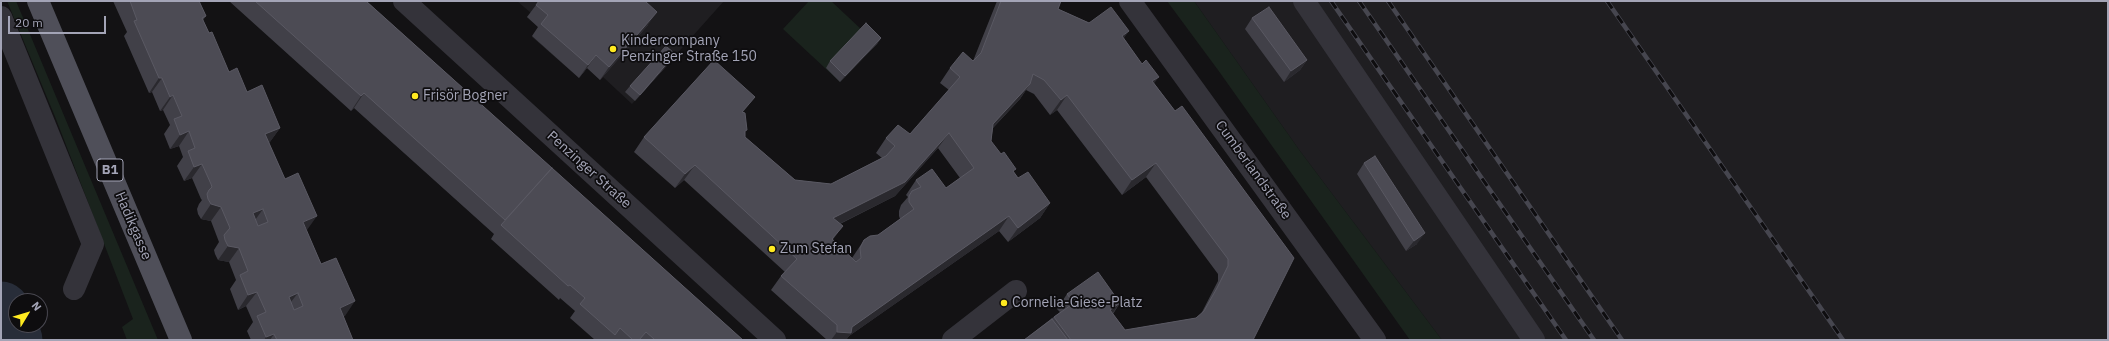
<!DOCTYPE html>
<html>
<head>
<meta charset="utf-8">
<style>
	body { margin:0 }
	#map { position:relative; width:2109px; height:341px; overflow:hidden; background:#131214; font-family:"IBM Plex Sans",sans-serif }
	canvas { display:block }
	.frame { position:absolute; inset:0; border:2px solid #a3a4b6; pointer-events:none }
	.north { position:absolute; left:8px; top:293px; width:40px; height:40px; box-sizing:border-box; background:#0e0d0f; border:1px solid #4a4952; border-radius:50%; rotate:52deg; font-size:11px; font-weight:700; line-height:16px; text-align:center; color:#a3a4b6 }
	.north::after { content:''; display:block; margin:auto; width:14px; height:18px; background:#ffea20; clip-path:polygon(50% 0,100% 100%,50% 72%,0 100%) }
	.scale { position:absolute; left:8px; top:16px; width:98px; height:18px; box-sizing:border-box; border:2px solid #a3a4b6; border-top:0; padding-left:5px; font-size:12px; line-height:14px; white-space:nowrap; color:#a3a4b6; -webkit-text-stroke:3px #0e0d0f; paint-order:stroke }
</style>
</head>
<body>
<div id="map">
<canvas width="2109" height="341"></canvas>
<div class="frame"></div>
<div class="north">N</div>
<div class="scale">20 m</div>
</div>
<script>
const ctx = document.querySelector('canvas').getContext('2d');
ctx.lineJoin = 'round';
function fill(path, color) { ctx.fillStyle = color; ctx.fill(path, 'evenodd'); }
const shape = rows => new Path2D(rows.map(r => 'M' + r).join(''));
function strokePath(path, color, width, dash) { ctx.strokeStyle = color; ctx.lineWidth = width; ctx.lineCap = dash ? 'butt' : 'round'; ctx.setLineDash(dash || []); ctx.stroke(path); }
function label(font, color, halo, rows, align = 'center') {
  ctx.font = font + ' "IBM Plex Sans",sans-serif'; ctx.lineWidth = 3.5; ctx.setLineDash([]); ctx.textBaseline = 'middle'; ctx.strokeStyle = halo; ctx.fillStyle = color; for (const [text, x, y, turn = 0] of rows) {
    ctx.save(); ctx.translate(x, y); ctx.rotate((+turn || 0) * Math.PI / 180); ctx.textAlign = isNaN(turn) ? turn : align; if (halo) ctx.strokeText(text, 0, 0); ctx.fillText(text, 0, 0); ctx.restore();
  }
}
const built = shape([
	[517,1,724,1,632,104,603,77,600,80,587,68,579,78,532,37,539,28,527,17,531,13],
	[1194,1,2108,1,2108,340,1442,340,1300,151]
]);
const green = shape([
	[7,1,16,1,158,340,127,340,122,327,133,319,56,119],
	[809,1,831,1,877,44,840,82,783,29],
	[1167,1,1194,1,1300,151,1442,340,1410,340,1218,70]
]);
const river = shape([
	[1,311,13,340]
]);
const minor = shape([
	[404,1,775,340],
	[1130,1,1375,340],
	[1304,1,1534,340],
	[1,17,93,244,74,289],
	[953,340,1016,291]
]);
const major = shape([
	[38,1,181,340]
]);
const rail = shape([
	[1331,1,1566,340],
	[1359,1,1594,340],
	[1388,1,1622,340],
	[1607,1,1843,340]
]);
const wall = shape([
	[113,1,199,1,206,16,203,20,209,33,229,72,280,128,269,143,306,230,345,316,343,316,353,340,251,340,247,331,253,322,246,306,238,310,230,289,236,280,229,262,218,260,215,254,214,250,219,242,211,221,201,219,198,214,197,209,199,204,202,200,201,199,192,178,184,181,177,166,183,157,179,146,170,149,164,134,170,125,163,110,160,111,152,92,149,93,124,36,127,32],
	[229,1,366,1,743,340,595,340,570,318,575,311,560,298,559,300,491,239,494,234,354,108,351,111],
	[997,1,1061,1,1058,9,1124,38,1154,83,1175,111,1182,106,1253,340,1024,340,1060,312,1057,309,1067,294,1120,303,1113,314,1125,330,1196,318,1201,314,1218,281,1218,274,1146,177,1122,195,1057,110,1050,115,1034,94,1026,90,1020,99,993,128,991,141,1018,178,1050,203,1040,218,1008,242,999,231,849,336,846,340,827,340,771,290,781,276,785,272,684,180,675,188,634,152,644,137,743,113,745,137,795,180,831,184,882,158,876,153,886,138,910,134,949,90,940,83,950,68,973,61],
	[938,148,960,178,946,188,916,180,906,195,908,197,901,205,899,211,899,216,900,219,878,235,864,240,852,258,833,240,840,224,895,196],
	[536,5,648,25,600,80,587,68,579,78,532,36,538,27,527,17],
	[1252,18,1307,60,1300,70,1284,82,1245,29],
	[881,38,877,44,840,82,826,68,830,61],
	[671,61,635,101,625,92,630,86],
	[1364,163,1417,244,1406,251,1357,174]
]);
const shadedWall = shape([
	[657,12,648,25,600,80,609,67],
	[1129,31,1119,45,1122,36],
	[881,38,877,44,840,82,845,76],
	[675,54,671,61,635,101,640,95],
	[596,55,587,68,579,78,588,65],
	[1307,60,1300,70,1284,82,1291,71],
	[1159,77,1148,91,1152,81],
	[159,78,162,78,152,92,149,93],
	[1030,84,1020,99,983,138,993,124],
	[364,93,354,108,351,111,361,96],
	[173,95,163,110,160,111,170,97],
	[1067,95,1057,110,1050,115,1061,100],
	[755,97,744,111,731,127,742,112],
	[280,128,270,142,255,149,265,134],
	[189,131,179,146,170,149,180,135],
	[949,133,938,148,895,196,823,232,833,218],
	[1156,163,1146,177,1122,195,1132,180],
	[202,164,192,178,184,181,194,167],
	[695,165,684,180,675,188,685,174],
	[1050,203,1040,218,1008,242,1018,228],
	[211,204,221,207,211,221,201,219],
	[263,209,253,223,253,213],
	[317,216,307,230,303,222],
	[1009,216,999,231,849,336,846,340,831,340,837,332,852,327],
	[843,226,832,241,832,239],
	[1425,233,1417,244,1406,251,1414,241],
	[228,246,239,248,229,262,218,260],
	[257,292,246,306,238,310,248,295],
	[298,293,287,307,289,297],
	[355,301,345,316,330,322,340,308],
	[1120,303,1110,317,1110,310],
	[274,334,270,340,264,340,266,337]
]);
const building = shape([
	[130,1,199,1,206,16,202,18,209,33,212,32,229,72,237,68,247,92,262,85,280,128,265,134,285,179,298,173,317,216,303,222,321,264,336,258,355,301,340,308,353,340,277,340,274,334,266,337,257,316,266,312,257,292,248,295,240,275,248,271,239,248,228,246,225,240,224,235,230,228,221,207,211,204,208,199,207,194,209,190,212,187,211,184,202,164,194,167,188,151,195,148,189,131,180,135,174,119,182,116,173,95,170,97,162,78,159,78,134,21,137,20,130,1],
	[263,209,268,222,258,226,253,213,263,209],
	[298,293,303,306,294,310,289,297,298,293],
	[255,1,366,1,552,168,505,220,364,93,361,96,255,1],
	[539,1,645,1,657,12,609,67,596,55,588,65,541,24,548,15,536,5,539,1],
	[1001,1,1061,1,1058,9,1089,23,1111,7,1129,31,1122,36,1142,64,1146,60,1159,77,1152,81,1175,111,1182,106,1294,258,1253,340,1071,340,1054,317,1074,303,1067,294,1098,272,1120,303,1110,310,1125,330,1196,318,1204,311,1217,288,1228,266,1228,259,1156,163,1132,180,1067,95,1061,100,1044,80,1033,74,1030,84,993,124,991,141,1001,154,1004,152,1016,169,1013,171,1018,178,1028,172,1050,203,1018,228,1009,216,852,327,851,333,837,332,837,325,781,276,797,259,695,165,685,174,644,137,714,60,755,97,742,112,745,113,747,130,745,131,745,137,795,180,831,184,886,156,895,146,886,138,898,125,910,134,960,77,950,68,963,52,973,61,981,53,1001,1],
	[949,133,974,168,946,188,932,169,916,180,921,187,912,191,909,196,909,202,914,209,878,235,870,236,864,240,860,248,861,258,856,262,832,239,843,226,833,218,905,182,949,133],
	[1269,7,1307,60,1291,71,1252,18,1269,7],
	[866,23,881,38,845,76,830,61,866,23],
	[666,46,675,54,640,95,630,86,666,46],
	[1375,156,1425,233,1414,241,1364,163,1375,156],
	[552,168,743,340,652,340,654,339,646,332,639,340,633,340,620,328,615,335,580,304,585,298,570,285,568,286,501,225,552,168],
	[1052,319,1068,340,1024,340,1052,319]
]);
const markers = [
	[613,49,4,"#ffea20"],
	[415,96,4,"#ffea20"],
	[772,249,4,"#ffea20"],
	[1004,303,4,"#ffea20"]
];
const shields = [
	[110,170,26]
];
const shieldNames = [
	["B1",110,170]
];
const poiNames = [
	["Kindercompany",621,41],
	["Penzinger Straße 150",621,57],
	["Frisör Bogner",423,96],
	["Zum Stefan",780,249],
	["Cornelia-Giese-Platz",1012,303]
];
const streetNames = [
	["Penzinger Straße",589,170,42],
	["Cumberlandstraße",1253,170,54],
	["Hadikgasse",133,226,67]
];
fill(built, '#1f1e21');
fill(green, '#1a231d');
strokePath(river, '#282d39', 59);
strokePath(minor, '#34333a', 22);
strokePath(major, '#4f4f59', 22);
strokePath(rail, '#46464f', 4.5);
strokePath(rail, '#0e0d0f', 3, [9]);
fill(wall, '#414048');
fill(shadedWall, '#2a292e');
fill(building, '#4c4b54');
strokePath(building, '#5a5963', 1);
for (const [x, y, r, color] of markers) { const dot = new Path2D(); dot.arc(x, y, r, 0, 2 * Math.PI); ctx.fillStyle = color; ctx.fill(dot); strokePath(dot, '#0e0d0f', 1.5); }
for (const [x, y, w] of shields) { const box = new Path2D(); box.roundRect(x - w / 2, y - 11, w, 22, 3); ctx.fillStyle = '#0e0d0f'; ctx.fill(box); strokePath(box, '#a3a4b6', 1); }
label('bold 13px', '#a3a4b6', null, shieldNames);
label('14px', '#a3a4b6', '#0e0d0f', poiNames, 'left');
label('14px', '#a3a4b6', '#0e0d0f', streetNames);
</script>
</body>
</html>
